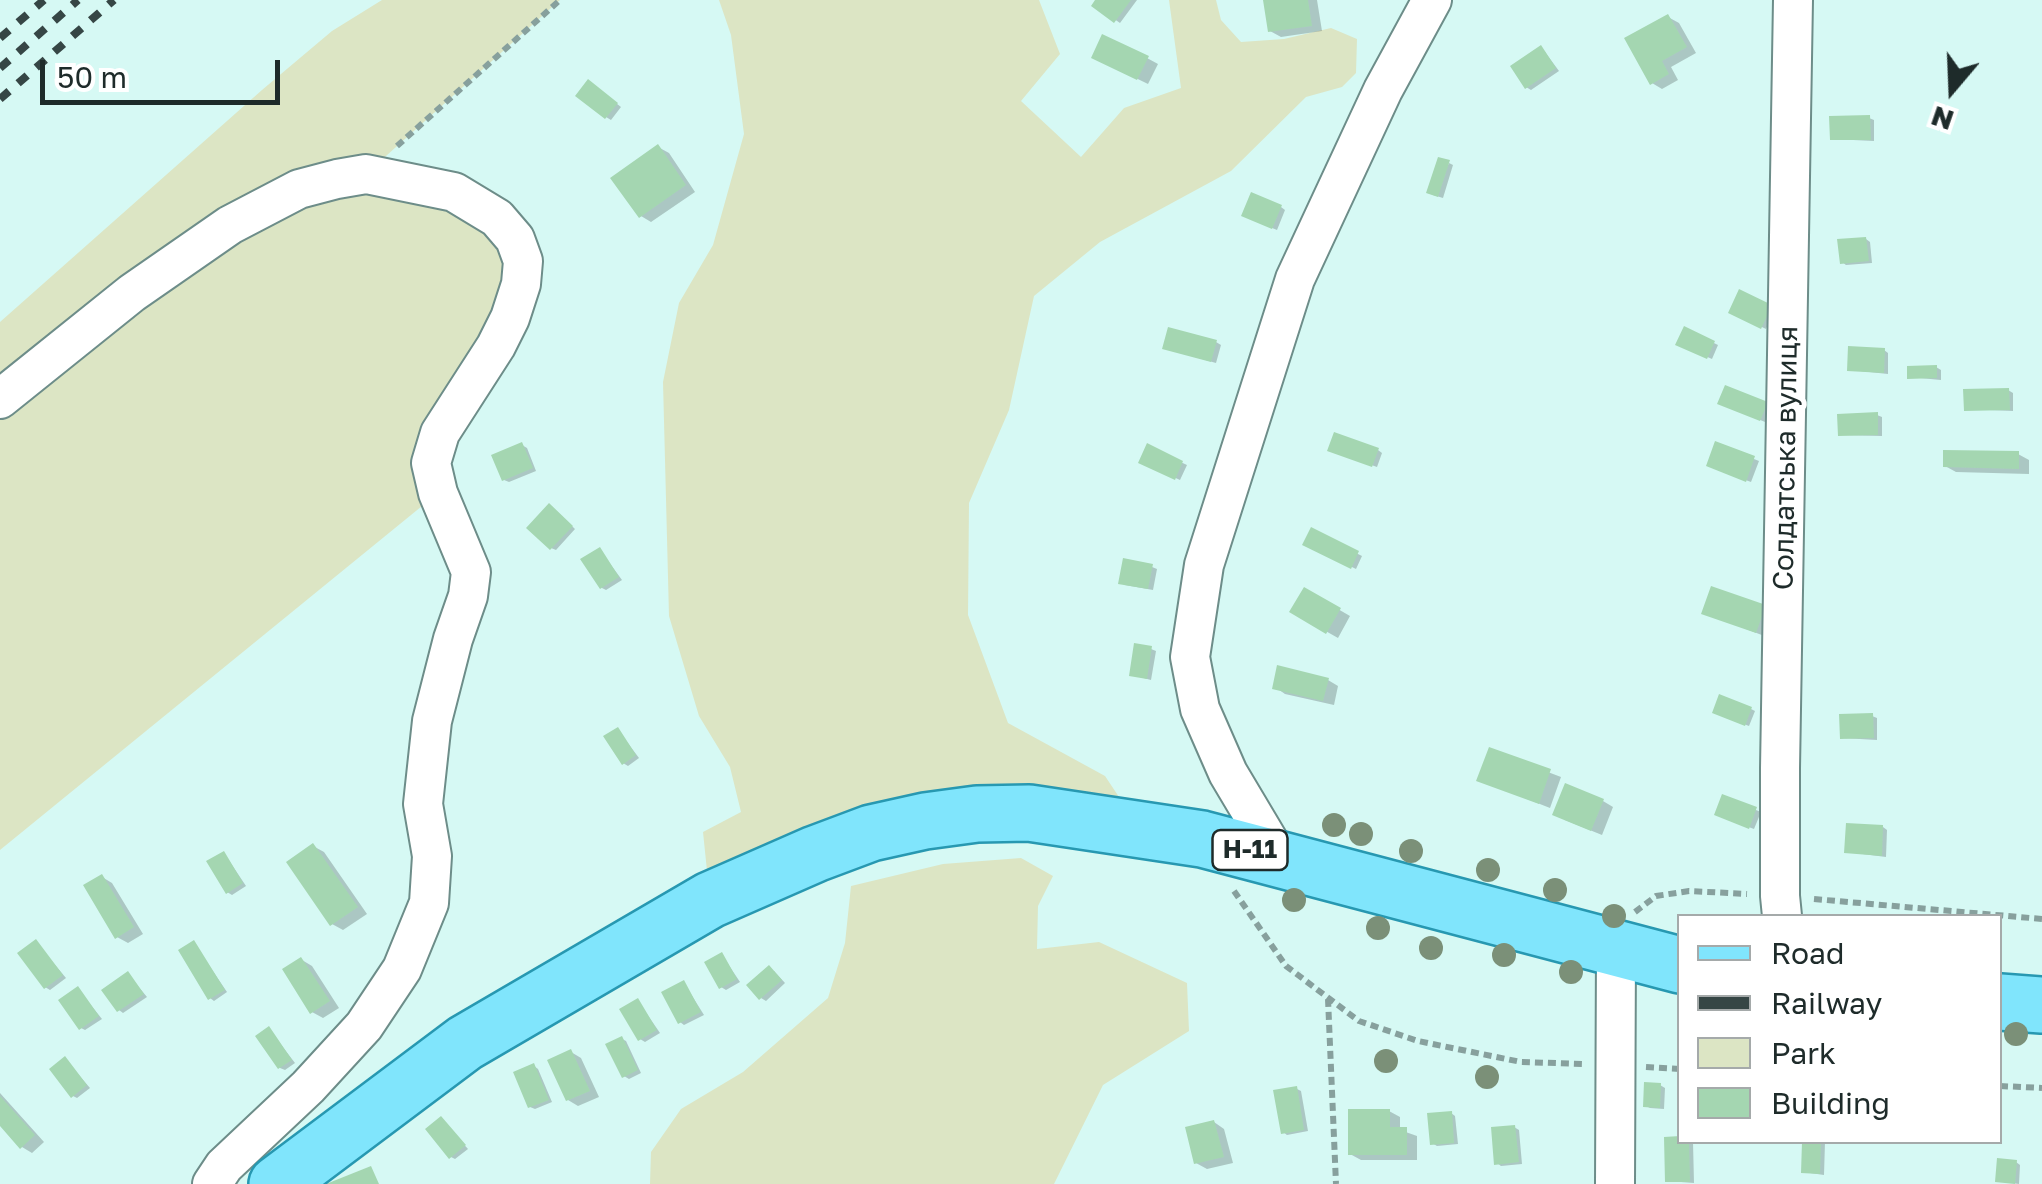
<!DOCTYPE html>
<html>
<head>
<meta charset="utf-8">
<style>
	body { margin:0 }
	#map { position:relative; width:2042px; height:1184px; overflow:hidden; background:#d6f9f4; font-family:"Golos Text",sans-serif }
	canvas { display:block }
	.legend { position:absolute; left:1677px; top:914px; width:325px; height:230px; box-sizing:border-box; background:#fff; border:2px solid #a5aaaa; margin:0; padding:12px 18px; list-style:none; font-size:30px; color:#1e2b2a }
	.legend li { display:flex; align-items:center; gap:20px; height:50px }
	.legend b { width:50px; border:2px solid #a5aaaa }
	.north { position:absolute; left:1902px; top:40px; width:100px; height:100px; -webkit-text-stroke:8px #fff; paint-order:stroke; rotate:199deg; font-size:28px; font-weight:700; line-height:40px; text-align:center; color:#1e2b2a }
	.north::after { content:''; display:block; margin:auto; width:35px; height:45px; background:#1e2b2a; clip-path:polygon(50% 0,100% 100%,50% 72%,0 100%) }
	.scale { position:absolute; left:40px; top:60px; width:240px; height:45px; box-sizing:border-box; border:5px solid #1e2b2a; border-top:0; padding-left:12px; font-size:30px; line-height:35px; white-space:nowrap; color:#1e2b2a; -webkit-text-stroke:8px #fff; paint-order:stroke }
</style>
</head>
<body>
<div id="map">
<canvas width="2042" height="1184"></canvas>
<ul class="legend">
<li><b style="height:12px;background:#80e5fc"></b>Road</li>
<li><b style="height:12px;background:#364645"></b>Railway</li>
<li><b style="height:28px;background:#dce5c4"></b>Park</li>
<li><b style="height:28px;background:#a4d6b1"></b>Building</li>
</ul>
<div class="north">N</div>
<div class="scale">50 m</div>
</div>
<script>
const ctx = document.querySelector('canvas').getContext('2d');
ctx.lineJoin = 'round';
function fill(path, color) { ctx.fillStyle = color; ctx.fill(path, 'evenodd'); }
const shape = rows => new Path2D(rows.map(r => 'M' + r).join(''));
function strokePath(path, color, width, dash) { ctx.strokeStyle = color; ctx.lineWidth = width; ctx.lineCap = dash ? 'butt' : 'round'; ctx.setLineDash(dash || []); ctx.stroke(path); }
function label(font, color, halo, rows, align = 'center') {
  ctx.font = font + ' "Golos Text",sans-serif'; ctx.lineWidth = 10; ctx.setLineDash([]); ctx.textBaseline = 'middle'; ctx.strokeStyle = halo; ctx.fillStyle = color; for (const [text, x, y, turn = 0] of rows) {
    ctx.save(); ctx.translate(x, y); ctx.rotate((+turn || 0) * Math.PI / 180); ctx.textAlign = isNaN(turn) ? turn : align; if (halo) ctx.strokeText(text, 0, 0); ctx.fillText(text, 0, 0); ctx.restore();
  }
}
const green = shape([
	[382,0,560,0,367,173,454,192,523,261,440,433,438,493,0,850,0,322,262,90,332,31],
	[719,0,1039,0,1060,54,1021,101,1081,157,1124,108,1181,88,1169,0,1216,0,1221,20,1241,42,1284,39,1331,28,1357,39,1356,73,1342,87,1306,97,1231,171,1100,242,1034,296,1009,410,969,503,968,615,1008,723,1105,776,1139,827,1029,813,710,900,703,832,741,812,730,767,699,716,669,616,663,382,679,303,713,245,744,134,731,35],
	[1021,858,1053,876,1038,906,1037,949,1099,942,1187,983,1189,1031,1103,1085,1054,1184,650,1184,651,1152,681,1109,743,1072,828,998,845,943,851,886,943,864]
]);
const shadow = shape([
	[1098,0,1137,0,1120,23,1094,5],
	[1266,0,1317,0,1322,31,1281,37,1270,31],
	[1668,17,1679,23,1696,53,1671,67,1678,80,1662,89,1652,83],
	[1542,48,1559,71,1531,90,1526,87],
	[1147,58,1158,64,1148,84,1105,63],
	[593,85,621,107,611,120,606,117],
	[1869,118,1874,120,1874,141,1832,139],
	[658,147,669,153,695,192,651,222,641,216],
	[1449,163,1453,165,1443,198,1433,195],
	[1281,207,1285,210,1277,230,1248,218],
	[1866,239,1870,242,1872,263,1846,265,1842,262],
	[1775,309,1766,329,1731,312],
	[1685,329,1718,345,1712,359,1678,344],
	[1216,342,1221,345,1216,363,1170,350],
	[1884,350,1888,353,1888,374,1850,370],
	[1936,367,1941,370,1941,380,1909,377],
	[2008,390,2013,393,2013,411,1966,409],
	[1766,404,1771,407,1765,422,1725,405],
	[1877,415,1882,417,1882,436,1841,435],
	[1716,444,1759,461,1751,482,1713,468],
	[522,445,527,448,536,471,509,482,504,480],
	[1148,447,1187,465,1180,480,1141,462],
	[1378,450,1382,453,1377,467,1335,452],
	[2018,454,2029,460,2029,474,1956,472,1945,466],
	[554,509,575,529,556,550,551,548],
	[1312,531,1362,556,1356,569,1305,544],
	[600,550,622,580,606,590,602,588],
	[1152,567,1157,569,1153,590,1125,585],
	[1305,590,1350,616,1338,638,1292,612],
	[1765,607,1767,637,1704,613],
	[1151,649,1156,651,1151,680,1132,675],
	[1328,680,1338,686,1334,705,1285,694,1275,687],
	[1751,709,1755,711,1749,726,1720,715],
	[1872,716,1877,718,1877,740,1842,738],
	[618,730,639,758,628,766,623,763],
	[1490,750,1561,777,1550,808,1479,780],
	[1723,797,1761,812,1754,829,1721,817],
	[1603,801,1613,807,1602,835,1565,820],
	[1883,827,1887,830,1886,857,1847,852],
	[313,846,324,852,367,914,343,930,332,924],
	[224,853,246,886,232,895,227,892],
	[102,877,112,883,143,934,128,943,117,937],
	[36,942,66,978,50,990,45,987],
	[194,943,227,992,214,1001,210,998],
	[722,955,740,982,726,990,721,987],
	[302,960,312,966,339,1008,323,1018,312,1012],
	[774,971,785,983,766,1001,761,998],
	[128,974,147,997,123,1013,119,1010],
	[684,983,704,1015,684,1025,680,1022],
	[78,989,102,1019,85,1030,81,1028],
	[638,1001,660,1033,645,1042,640,1039],
	[269,1029,295,1063,285,1070,280,1068],
	[622,1039,626,1041,641,1073,629,1079,624,1076],
	[571,1052,581,1058,599,1097,578,1106,568,1100],
	[65,1059,90,1088,77,1098,73,1096],
	[534,1066,538,1069,552,1102,535,1109,530,1107],
	[1660,1085,1665,1088,1664,1109,1650,1108,1646,1106],
	[1297,1089,1301,1091,1308,1131,1287,1135,1283,1132],
	[0,1093,44,1142,32,1153,22,1147,0,1123],
	[1389,1111,1400,1117,1400,1130,1417,1136,1417,1160,1361,1160,1350,1154],
	[1451,1113,1455,1116,1458,1144,1437,1146,1432,1143],
	[441,1119,468,1149,455,1159,451,1157],
	[1214,1122,1224,1129,1233,1163,1207,1169,1196,1163],
	[1514,1127,1519,1130,1522,1164,1501,1166,1497,1163],
	[1680,1142,1693,1142,1694,1183,1668,1181],
	[1804,1142,1825,1142,1824,1175,1803,1172],
	[2016,1162,2020,1165,2019,1184,1998,1181]
]);
const building = shape([
	[1095,0,1131,0,1114,23,1091,6],
	[1263,0,1308,0,1312,26,1268,32],
	[1668,14,1687,47,1662,61,1669,74,1650,85,1624,38],
	[1102,34,1149,56,1137,80,1091,58],
	[1541,45,1556,68,1525,89,1510,66],
	[588,79,618,103,605,119,575,96],
	[1870,115,1871,140,1830,140,1829,116],
	[658,144,686,185,639,218,610,178],
	[1438,157,1450,160,1438,197,1426,193],
	[1251,192,1282,205,1272,229,1241,216],
	[1866,237,1869,261,1840,264,1837,239],
	[1739,289,1772,305,1761,329,1728,313],
	[1684,326,1715,341,1707,359,1675,345],
	[1168,327,1217,340,1211,362,1162,349],
	[1848,346,1885,348,1884,373,1847,371],
	[1937,365,1937,378,1907,379,1907,366],
	[1725,385,1768,402,1760,421,1717,404],
	[2009,388,2010,410,1964,411,1963,389],
	[1878,412,1878,435,1838,436,1837,414],
	[1334,432,1379,448,1372,467,1327,451],
	[1715,441,1755,456,1746,482,1706,466],
	[522,442,533,468,502,481,491,455],
	[1147,443,1183,461,1175,480,1138,463],
	[1943,450,2019,451,2019,469,1943,467],
	[549,503,573,526,550,550,526,528],
	[1311,527,1359,551,1351,569,1302,545],
	[600,547,619,577,600,589,580,559],
	[1123,558,1153,564,1148,589,1118,584],
	[1711,586,1766,605,1756,633,1701,614],
	[1304,587,1341,608,1326,634,1289,612],
	[1134,643,1152,646,1147,679,1129,676],
	[1277,665,1329,678,1323,701,1272,689],
	[1719,694,1752,707,1745,726,1712,713],
	[1873,713,1874,738,1840,739,1839,714],
	[618,727,636,755,622,765,603,736],
	[1489,747,1551,769,1539,804,1476,781],
	[1565,783,1604,799,1591,831,1552,815],
	[1722,794,1757,807,1749,829,1714,815],
	[1846,823,1883,825,1882,856,1844,853],
	[313,843,358,907,330,926,286,862],
	[224,851,243,883,226,894,206,861],
	[102,874,134,927,115,939,83,885],
	[36,939,63,975,44,989,17,953],
	[194,940,225,990,208,1000,178,950],
	[722,952,737,979,719,989,704,962],
	[301,957,330,1001,310,1014,282,969],
	[769,965,782,980,759,1000,746,985],
	[128,971,144,994,117,1012,101,990],
	[684,980,701,1012,678,1024,661,992],
	[78,986,99,1016,79,1030,58,1000],
	[638,998,657,1030,638,1041,619,1009],
	[269,1026,292,1060,278,1069,255,1036],
	[622,1036,638,1070,622,1078,605,1044],
	[571,1049,590,1091,566,1101,547,1060],
	[65,1056,87,1085,71,1098,49,1069],
	[534,1063,549,1100,528,1108,513,1072],
	[1644,1082,1661,1083,1660,1108,1643,1107],
	[1297,1086,1304,1130,1281,1134,1273,1090],
	[0,1096,35,1135,20,1149,0,1126],
	[1348,1109,1390,1109,1390,1127,1407,1127,1407,1155,1348,1155],
	[1452,1111,1454,1143,1430,1145,1427,1113],
	[441,1116,466,1145,449,1159,425,1129],
	[1214,1120,1224,1157,1194,1164,1185,1127],
	[1515,1125,1519,1162,1494,1165,1491,1127],
	[1680,1136,1680,1142,1689,1142,1690,1182,1665,1182,1664,1137],
	[1802,1142,1821,1142,1820,1174,1801,1173],
	[1997,1158,2017,1160,2015,1184,1995,1182],
	[371,1166,379,1184,326,1184]
]);
const path = shape([
	[397,146,560,0],
	[1234,891,1286,966,1359,1021,1418,1041,1521,1062,1584,1064],
	[1814,899,2042,919],
	[1635,912,1656,896,1689,891,1747,894],
	[1328,999,1336,1184],
	[1646,1067,1680,1069],
	[2000,1086,2042,1088]
]);
const street = shape([
	[0,399,132,293,230,225,299,189,337,179,366,174,454,192,497,218,515,239,523,261,521,284,510,318,496,346,440,433,431,463,438,493,471,572,468,596,453,639,432,721,423,804,432,856,429,903,402,969,364,1026,308,1087,224,1166,212,1184],
	[1278,857,1228,773,1200,709,1190,657,1204,565,1295,279,1383,90,1432,0],
	[1782,916,1780,896,1780,768,1793,0],
	[1615,1184,1616,951]
]);
const primary = shape([
	[2000,1002,2042,1005],
	[277,1184,465,1043,710,900,815,854,871,833,925,821,977,814,1029,813,1202,839,1680,965]
]);
const rail = shape([
	[0,38,44,0],
	[0,68,78,0],
	[0,99,114,0]
]);
const trees = [
	[1334,825],
	[1361,834],
	[1411,851],
	[1488,870],
	[1555,890],
	[1294,900],
	[1614,916],
	[1378,928],
	[1431,948],
	[1504,955],
	[1571,972],
	[2016,1034],
	[1386,1061],
	[1487,1077]
];
const shields = [
	[1250,850,75]
];
const shieldNames = [
	["Н-11",1250,850]
];
const streetNames = [
	["Солдатська вулиця",1786,458,-89]
];
fill(green, '#dce5c4');
fill(shadow, '#0003');
fill(building, '#a4d6b1');
strokePath(street, '#6d8d89', 42);
strokePath(primary, '#2798b1', 60);
strokePath(path, '#87a09d', 6, [8, 5]);
strokePath(street, '#fff', 38);
strokePath(primary, '#80e5fc', 55);
strokePath(rail, '#364645', 8, [12, 12]);
ctx.fillStyle = '#7b9078';
for (const [x, y] of trees) { ctx.beginPath(); ctx.arc(x, y, 12, 0, 2 * Math.PI); ctx.fill(); }
for (const [x, y, w] of shields) { const box = new Path2D(); box.roundRect(x - w / 2, y - 20, w, 40, 8); ctx.fillStyle = '#fff'; ctx.fill(box); strokePath(box, '#1e2b2a', 2.5); }
label('bold 25px', '#1e2b2a', null, shieldNames);
label('28px', '#1e2b2a', '#fff', streetNames);
</script>
</body>
</html>
